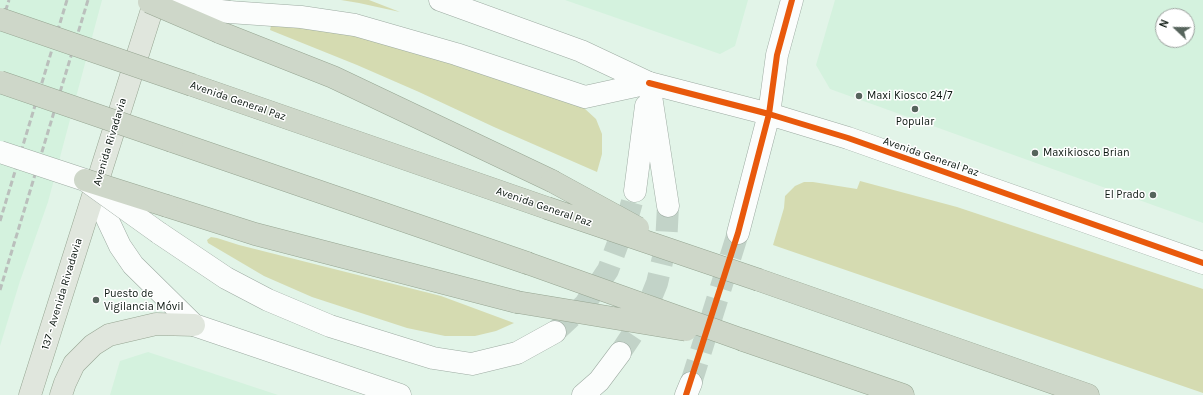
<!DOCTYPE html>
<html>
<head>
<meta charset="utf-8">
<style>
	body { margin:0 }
	#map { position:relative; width:1203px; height:395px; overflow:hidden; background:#e2f4e8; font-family:Karla,sans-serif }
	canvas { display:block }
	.north { position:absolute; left:1155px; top:8px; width:40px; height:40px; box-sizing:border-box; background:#fff; border:1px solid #9da29f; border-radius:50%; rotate:292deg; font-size:11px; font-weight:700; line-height:16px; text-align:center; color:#0b1710 }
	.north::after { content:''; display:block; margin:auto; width:14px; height:18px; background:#56645c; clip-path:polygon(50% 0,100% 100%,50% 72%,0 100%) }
</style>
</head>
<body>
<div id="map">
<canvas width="1203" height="395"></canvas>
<div class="north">N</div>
</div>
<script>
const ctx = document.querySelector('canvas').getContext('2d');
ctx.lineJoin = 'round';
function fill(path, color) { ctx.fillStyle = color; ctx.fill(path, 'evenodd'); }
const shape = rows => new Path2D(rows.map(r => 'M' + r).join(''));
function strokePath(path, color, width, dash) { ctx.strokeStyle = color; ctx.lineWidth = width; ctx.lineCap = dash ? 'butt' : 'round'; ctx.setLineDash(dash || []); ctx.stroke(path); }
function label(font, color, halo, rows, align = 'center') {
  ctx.font = font + ' Karla,sans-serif'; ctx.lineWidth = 3; ctx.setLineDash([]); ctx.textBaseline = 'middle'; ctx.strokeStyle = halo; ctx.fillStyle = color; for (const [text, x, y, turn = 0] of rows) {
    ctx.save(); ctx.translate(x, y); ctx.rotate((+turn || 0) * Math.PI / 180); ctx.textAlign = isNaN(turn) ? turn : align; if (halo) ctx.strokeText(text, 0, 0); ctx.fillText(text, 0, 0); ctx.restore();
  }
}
const built = shape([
	[0,0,102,0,48,202,20,281,0,346],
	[565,0,748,0,735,46,720,54],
	[835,0,1203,0,1203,223,830,89,816,65],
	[1163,16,1187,16,1187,40,1163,40],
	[148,352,278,395,110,395,120,361]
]);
const green = shape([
	[341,0,369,0,400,12,359,3],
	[274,25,306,27,390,42,584,108,596,119,602,134,602,154,597,172,494,127,419,92,357,65,270,30,271,26],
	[860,181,957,207,1203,289,1203,393,773,245,784,208,785,196,795,186,804,182,813,182,857,189],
	[211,237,217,238,239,245,441,296,514,323,496,331,475,336,445,336,407,328,312,297,264,276,208,243,207,240]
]);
const tertiaryTunnel = shape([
	[691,383,738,233]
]);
const secondaryTunnel = shape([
	[555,332,585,304,608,270,628,216,635,191],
	[620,353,642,320,657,283,666,245,668,206]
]);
const minor = shape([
	[769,114,777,55,792,0]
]);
const tertiary = shape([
	[649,83,769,114,848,138,1203,263],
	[738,233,769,114],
	[686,395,691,383]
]);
const secondary = shape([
	[440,0,581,51,649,83],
	[229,12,301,17,355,25,456,54,585,97,649,83],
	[649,83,668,206],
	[635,191,646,106],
	[95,193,120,246,133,265,194,325,400,395],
	[159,233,226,278,268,300,330,326,433,358,472,364,517,353,555,332],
	[583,395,599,381,620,353]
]);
const primary = shape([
	[30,395,155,0],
	[61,395,65,383,74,364,93,345,109,335,156,324,194,325]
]);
const motorway = shape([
	[219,32,333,77,552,181],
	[192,85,547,208],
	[172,141,527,263],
	[167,206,255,234,517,302],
	[759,280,1088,395],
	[743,340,903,395]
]);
const rail = shape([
	[0,28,9,0],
	[0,221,67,0],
	[0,290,88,0]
]);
const secondaryBridge = shape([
	[159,3,229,12],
	[0,152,85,180,159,233]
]);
const motorwayBridge = shape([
	[149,2,219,32],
	[0,19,192,85],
	[0,82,172,141],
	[85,180,167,206],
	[552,181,638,228],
	[547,208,759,280],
	[527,263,743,340],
	[517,302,686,330]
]);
const cycleway = shape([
	[649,83,769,114,848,138,1203,263],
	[686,395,738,233,769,114,777,55,792,0]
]);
const markers = [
	[859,96,4,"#56645c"],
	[915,109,4,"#56645c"],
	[1035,153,4,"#56645c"],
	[1153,195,4,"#56645c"],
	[96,300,4,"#56645c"]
];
const poiNames = [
	["Maxi Kiosco 24/7",867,96],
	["Popular",915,122,"center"],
	["Maxikiosco Brian",1043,153],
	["El Prado",1145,195,"right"],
	["Puesto de",104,294],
	["Vigilancia Móvil",104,307]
];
const streetNames = [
	["Avenida General Paz",238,101,19],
	["Avenida Rivadavia",110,142,-73],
	["Avenida General Paz",931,157,19],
	["Avenida General Paz",544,207,19],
	["137 - Avenida Rivadavia",62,294,-73]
];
fill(built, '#d4f2de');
fill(green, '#d5dbb1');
strokePath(tertiaryTunnel, '#c2d3c8', 22, [22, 11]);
strokePath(secondaryTunnel, '#c2d3c8', 22, [22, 11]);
strokePath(minor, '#9daba2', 23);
strokePath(tertiary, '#9daba2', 23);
strokePath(secondary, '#9daba2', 23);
strokePath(primary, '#96a592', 23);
strokePath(motorway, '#96a592', 23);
strokePath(minor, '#fbfdfc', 22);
strokePath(tertiary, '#fbfdfc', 22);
strokePath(secondary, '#fbfdfc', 22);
strokePath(primary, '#e0e6dd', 22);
strokePath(motorway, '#ced7c9', 22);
strokePath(rail, '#babfbc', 3, [6, 3]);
strokePath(secondaryBridge, '#9daba2', 23, []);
strokePath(motorwayBridge, '#96a592', 23, []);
strokePath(secondaryBridge, '#fbfdfc', 22);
strokePath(motorwayBridge, '#ced7c9', 22);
strokePath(cycleway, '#e8590c', 6);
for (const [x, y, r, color] of markers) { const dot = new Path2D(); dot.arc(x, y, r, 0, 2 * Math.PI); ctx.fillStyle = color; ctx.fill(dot); strokePath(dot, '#fff', 1.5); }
label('11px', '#0b1710', '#fff', poiNames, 'left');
label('11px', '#0b1710', '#fff', streetNames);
</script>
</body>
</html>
